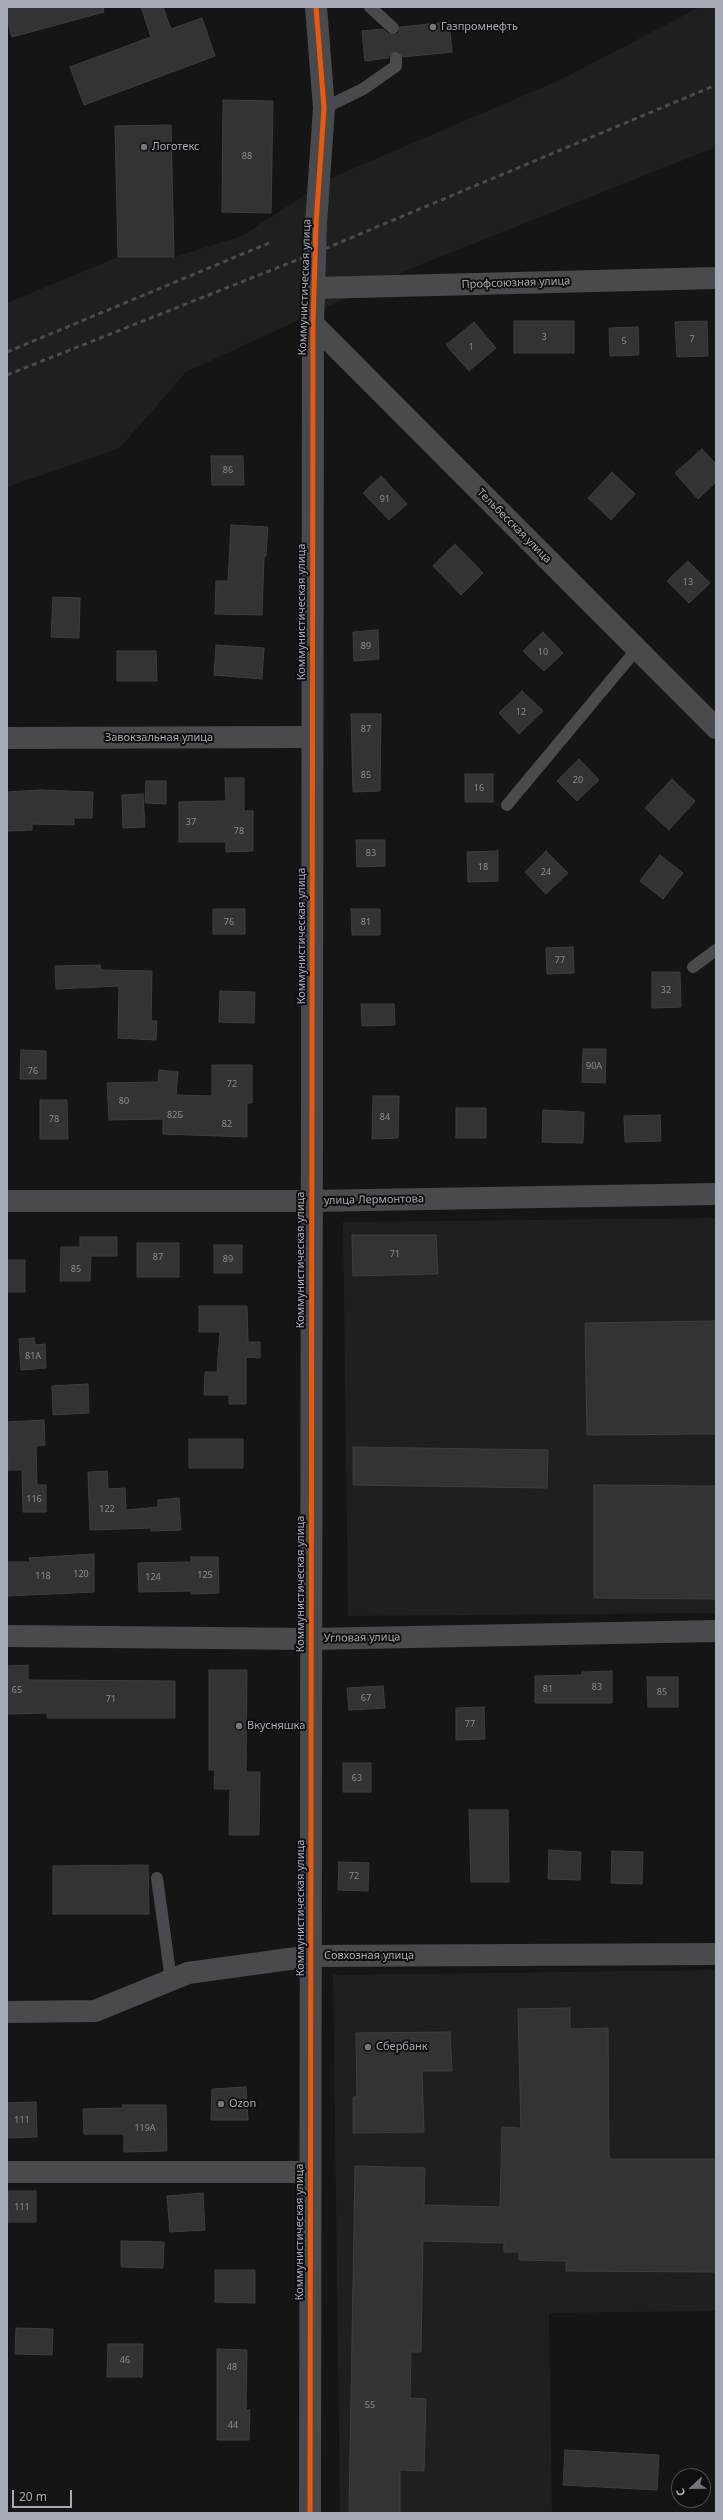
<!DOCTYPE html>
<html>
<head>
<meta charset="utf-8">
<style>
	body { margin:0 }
	#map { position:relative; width:723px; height:2520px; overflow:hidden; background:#151515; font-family:"Noto Sans",sans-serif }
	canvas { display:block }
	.frame { position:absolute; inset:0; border:8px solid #a5aab6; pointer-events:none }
	.north { position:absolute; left:671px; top:2468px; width:40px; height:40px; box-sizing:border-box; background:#0f0f10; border:1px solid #4b4d52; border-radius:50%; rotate:248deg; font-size:11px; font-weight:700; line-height:16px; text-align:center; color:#a5aab6 }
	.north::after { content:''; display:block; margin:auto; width:14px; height:18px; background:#73767e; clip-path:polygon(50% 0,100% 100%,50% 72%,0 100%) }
	.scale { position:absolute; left:12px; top:2490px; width:60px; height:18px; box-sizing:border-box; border:2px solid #a5aab6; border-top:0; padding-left:5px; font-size:12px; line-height:14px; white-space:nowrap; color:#a5aab6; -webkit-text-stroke:3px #0f0f10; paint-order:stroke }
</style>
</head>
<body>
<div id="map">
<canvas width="723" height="2520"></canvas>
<div class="frame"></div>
<div class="north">С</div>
<div class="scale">20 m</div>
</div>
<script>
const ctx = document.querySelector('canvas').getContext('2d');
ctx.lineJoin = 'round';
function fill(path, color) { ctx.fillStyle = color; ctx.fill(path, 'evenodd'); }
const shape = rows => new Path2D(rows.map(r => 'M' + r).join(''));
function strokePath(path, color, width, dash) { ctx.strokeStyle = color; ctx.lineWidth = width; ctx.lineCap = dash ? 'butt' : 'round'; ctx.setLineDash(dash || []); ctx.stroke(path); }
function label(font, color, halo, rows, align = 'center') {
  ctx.font = font + ' "Noto Sans",sans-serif'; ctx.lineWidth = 4; ctx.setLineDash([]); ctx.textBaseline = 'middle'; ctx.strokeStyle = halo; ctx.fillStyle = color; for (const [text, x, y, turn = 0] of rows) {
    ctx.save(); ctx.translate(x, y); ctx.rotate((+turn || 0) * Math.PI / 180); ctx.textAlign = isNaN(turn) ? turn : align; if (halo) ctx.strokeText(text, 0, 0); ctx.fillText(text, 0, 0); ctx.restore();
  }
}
const built = shape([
	[700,7,716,7,716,147,410,269,186,372,120,448,7,487,7,303,118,257,174,257,242,236,331,178,560,80],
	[716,1218,716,1613,348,1616,343,1222],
	[716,1970,716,2311,549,2313,552,2513,340,2513,333,1975]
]);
const building = shape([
	[7,7,103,7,104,12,12,37,7,18,7,7],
	[141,7,163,7,171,29,202,18,215,56,84,105,70,67,151,37,141,7],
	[449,22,452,52,403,57,400,52,396,51,390,54,388,58,365,61,362,31,383,29,388,34,395,35,399,33,400,27,449,22],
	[223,100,273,101,271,213,222,212,223,100],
	[171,125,174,257,118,257,115,126,171,125],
	[514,321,574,321,574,353,514,353,514,321],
	[707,321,708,356,677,357,675,322,707,321],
	[474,322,496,348,469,371,446,345,474,322],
	[638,327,639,355,610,356,609,328,638,327],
	[702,449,716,464,716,482,698,499,675,473,702,449],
	[211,456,243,456,244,485,212,485,211,456],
	[612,472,635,494,611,520,588,498,612,472],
	[381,476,407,504,389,520,363,493,381,476],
	[231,525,268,527,266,556,264,556,262,615,215,614,216,581,228,581,231,525],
	[455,544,483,573,461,595,433,566,455,544],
	[688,561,710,583,689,603,667,581,688,561],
	[53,597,80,598,79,638,51,637,53,597],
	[378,630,379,659,354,661,353,632,378,630],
	[543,632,563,653,544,671,523,651,543,632],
	[216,645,264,648,262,679,214,675,216,645],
	[117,651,156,651,157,681,117,681,117,651],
	[522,691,543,711,519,734,499,713,522,691],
	[351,714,381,714,380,791,353,792,351,714],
	[579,759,599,780,577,801,557,781,579,759],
	[465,774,493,774,493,802,465,802,465,774],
	[225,778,244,778,244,811,253,811,253,851,226,852,226,842,179,842,179,802,226,801,225,778],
	[672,779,695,801,669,830,645,808,672,779],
	[146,781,166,781,166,804,145,803,146,781],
	[41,790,93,792,92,818,74,818,74,825,32,824,32,830,7,831,7,792,41,790],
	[143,794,145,827,123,828,122,795,143,794],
	[356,840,385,840,385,866,357,867,356,840],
	[498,851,498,881,468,882,467,852,498,851],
	[546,851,568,873,546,894,525,872,546,851],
	[660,855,683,873,663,899,640,881,660,855],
	[213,909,245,909,245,934,213,934,213,909],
	[351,909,380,909,380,935,352,935,351,909],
	[573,947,574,973,547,974,546,948,573,947],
	[100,965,101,970,152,971,151,1021,157,1021,156,1040,118,1038,119,986,56,989,55,966,100,965],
	[652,972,680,972,681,1007,652,1008,652,972],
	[220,991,255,992,254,1023,219,1022,220,991],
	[361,1004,394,1004,395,1025,362,1026,361,1004],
	[583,1049,606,1049,605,1083,582,1082,583,1049],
	[21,1050,46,1051,46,1079,20,1079,21,1050],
	[212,1065,252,1065,252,1103,247,1103,247,1137,163,1134,163,1119,109,1120,107,1083,158,1082,159,1070,178,1072,176,1095,212,1096,212,1065],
	[373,1096,399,1096,398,1138,372,1139,373,1096],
	[40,1100,67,1100,68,1139,40,1139,40,1100],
	[456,1108,486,1108,486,1138,456,1138,456,1108],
	[543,1110,584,1112,583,1143,542,1142,543,1110],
	[660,1115,661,1141,625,1142,624,1116,660,1115],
	[352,1235,436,1235,438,1274,353,1276,352,1235],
	[80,1237,117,1237,117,1256,91,1256,90,1281,60,1281,61,1247,80,1247,80,1237],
	[137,1243,179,1243,179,1277,137,1277,137,1243],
	[214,1245,242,1245,242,1273,214,1273,214,1245],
	[7,1260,25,1260,25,1292,7,1292,7,1260],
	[199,1306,247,1306,248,1342,260,1342,260,1358,246,1357,246,1404,229,1404,229,1395,204,1395,205,1372,217,1372,220,1332,199,1332,199,1306],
	[716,1321,716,1434,587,1435,585,1323,716,1321],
	[34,1338,35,1345,45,1344,46,1368,21,1370,19,1339,34,1338],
	[88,1384,89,1413,53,1415,52,1386,88,1384],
	[44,1420,45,1445,36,1446,37,1485,46,1485,46,1512,23,1512,22,1470,8,1470,7,1422,44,1420],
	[189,1439,243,1439,243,1468,189,1468,189,1439],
	[353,1447,548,1450,547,1488,353,1485,353,1447],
	[107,1471,108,1489,125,1488,126,1510,158,1507,158,1500,179,1498,181,1530,151,1531,151,1528,90,1530,88,1472,107,1471],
	[594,1485,716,1486,716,1599,594,1598,594,1485],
	[94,1554,94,1592,7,1596,7,1562,30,1562,29,1558,94,1554],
	[191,1557,218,1557,219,1593,191,1594,191,1591,139,1592,138,1563,191,1562,191,1557],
	[28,1665,28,1680,175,1681,175,1718,47,1718,47,1713,7,1714,7,1666,28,1665],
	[209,1670,247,1670,246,1772,260,1772,259,1835,229,1835,230,1789,214,1789,215,1770,209,1770,209,1670],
	[612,1671,612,1703,535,1703,535,1676,582,1675,582,1672,612,1671],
	[647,1677,678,1677,678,1707,648,1707,647,1677],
	[383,1686,385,1708,349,1710,347,1688,383,1686],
	[484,1707,485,1739,456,1740,456,1708,484,1707],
	[343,1763,371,1763,371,1792,343,1792,343,1763],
	[469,1810,508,1810,509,1882,471,1882,469,1810],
	[549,1850,581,1852,580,1880,548,1879,549,1850],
	[612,1851,643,1852,642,1884,611,1883,612,1851],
	[339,1862,369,1863,368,1891,338,1890,339,1862],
	[148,1865,149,1914,53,1914,53,1866,148,1865],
	[570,2008,570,2029,608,2028,609,2159,716,2159,716,2272,566,2271,566,2261,519,2260,519,2252,504,2252,504,2243,423,2241,421,2352,411,2352,410,2398,426,2399,424,2471,400,2470,400,2513,349,2513,355,2166,425,2168,424,2205,500,2207,502,2127,521,2128,518,2009,570,2008],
	[450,2032,452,2071,422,2071,424,2132,353,2133,353,2097,357,2097,356,2033,450,2032],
	[246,2087,248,2120,211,2120,212,2089,246,2087],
	[36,2102,37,2137,7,2138,7,2103,36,2102],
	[123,2105,166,2105,167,2151,124,2152,124,2134,84,2134,83,2109,123,2108,123,2105],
	[8,2191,36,2191,36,2222,8,2222,8,2191],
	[203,2193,205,2230,170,2232,167,2196,203,2193],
	[121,2241,164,2242,163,2268,121,2267,121,2241],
	[215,2270,255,2270,255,2303,215,2302,215,2270],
	[16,2328,53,2329,52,2355,15,2354,16,2328],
	[108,2344,143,2344,142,2377,107,2377,108,2344],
	[217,2349,247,2350,246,2410,250,2410,249,2440,217,2440,217,2349],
	[565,2450,659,2455,657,2490,563,2485,565,2450]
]);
const service = shape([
	[370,7,393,28],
	[324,108,363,89,396,66,396,58],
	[507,805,637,649],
	[693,967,716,950],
	[157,1878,171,1980]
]);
const minor = shape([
	[315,288,716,278],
	[7,738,312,737],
	[7,1201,311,1201,716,1194],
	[7,1636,311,1639,716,1631],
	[7,2012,95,2011,188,1973,311,1956,716,1954],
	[7,2172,310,2172]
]);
const tertiary = shape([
	[313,324,716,728],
	[310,2513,313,324,316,224,324,108,316,7]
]);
const rail = shape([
	[7,352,269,243],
	[7,375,317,252,716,85]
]);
const cycleway = shape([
	[310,2513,313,324,316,224,324,108,316,7]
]);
const markers = [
	[433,27,4,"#73767e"],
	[144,147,4,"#73767e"],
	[239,1726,4,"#73767e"],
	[368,2047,4,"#73767e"],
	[221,2104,4,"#73767e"]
];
const numberNames = [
	["88",247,156],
	["3",544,337],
	["7",692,339],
	["5",624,341],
	["1",471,347],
	["86",228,470],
	["91",385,499],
	["13",688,582],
	["89",366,646],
	["10",543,652],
	["12",521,712],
	["87",366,729],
	["85",366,775],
	["20",578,780],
	["16",479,788],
	["37",191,822],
	["78",239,831],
	["83",371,853],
	["18",483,867],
	["24",546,872],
	["76",229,922],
	["81",366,922],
	["77",560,960],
	["32",666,990],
	["90А",594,1066],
	["76",33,1071],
	["72",232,1084],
	["80",124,1101],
	["82Б",175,1115],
	["84",385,1117],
	["78",54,1119],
	["82",227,1124],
	["71",395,1254],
	["87",158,1257],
	["89",228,1259],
	["85",76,1269],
	["81А",33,1356],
	["116",34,1499],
	["122",107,1509],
	["120",81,1574],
	["125",205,1575],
	["118",43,1576],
	["124",153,1577],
	["83",597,1687],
	["81",548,1689],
	["65",17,1690],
	["85",662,1692],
	["67",366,1698],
	["71",111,1699],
	["77",470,1724],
	["63",357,1778],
	["72",354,1876],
	["111",22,2120],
	["119А",145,2128],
	["111",22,2207],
	["46",125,2360],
	["48",232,2367],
	["55",370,2405],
	["44",233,2425]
];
const poiNames = [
	["Газпромнефть",441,27],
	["Логотекс",152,147],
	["Вкусняшка",247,1726],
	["Сбербанк",376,2047],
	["Ozon",229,2104]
];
const streetNames = [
	["Профсоюзная улица",516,283,-2],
	["Коммунистическая улица",305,287,-88],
	["Тельбесская улица",514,526,45],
	["Коммунистическая улица",302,612,-90],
	["Завокзальная улица",159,738],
	["Коммунистическая улица",302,936,-90],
	["улица Лермонтова",374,1200,-1],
	["Коммунистическая улица",301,1260,-90],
	["Коммунистическая улица",301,1584,-90],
	["Угловая улица",362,1638,-1],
	["Коммунистическая улица",301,1908,-90],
	["Совхозная улица",369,1956],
	["Коммунистическая улица",300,2232,-90]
];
fill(built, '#1f1f20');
fill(building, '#333334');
strokePath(building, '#3d3e41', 1);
strokePath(service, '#494a4d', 12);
strokePath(minor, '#494a4d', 22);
strokePath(tertiary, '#494a4d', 22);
strokePath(rail, '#4a4b4d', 3, [5, 4]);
strokePath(cycleway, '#e8590c', 5);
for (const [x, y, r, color] of markers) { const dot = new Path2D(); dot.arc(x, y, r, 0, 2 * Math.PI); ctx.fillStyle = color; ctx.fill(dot); strokePath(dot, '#0f0f10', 1.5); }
label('9px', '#888c96', null, numberNames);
label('11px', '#a5aab6', '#0f0f10', poiNames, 'left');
label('11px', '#a5aab6', '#0f0f10', streetNames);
</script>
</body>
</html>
